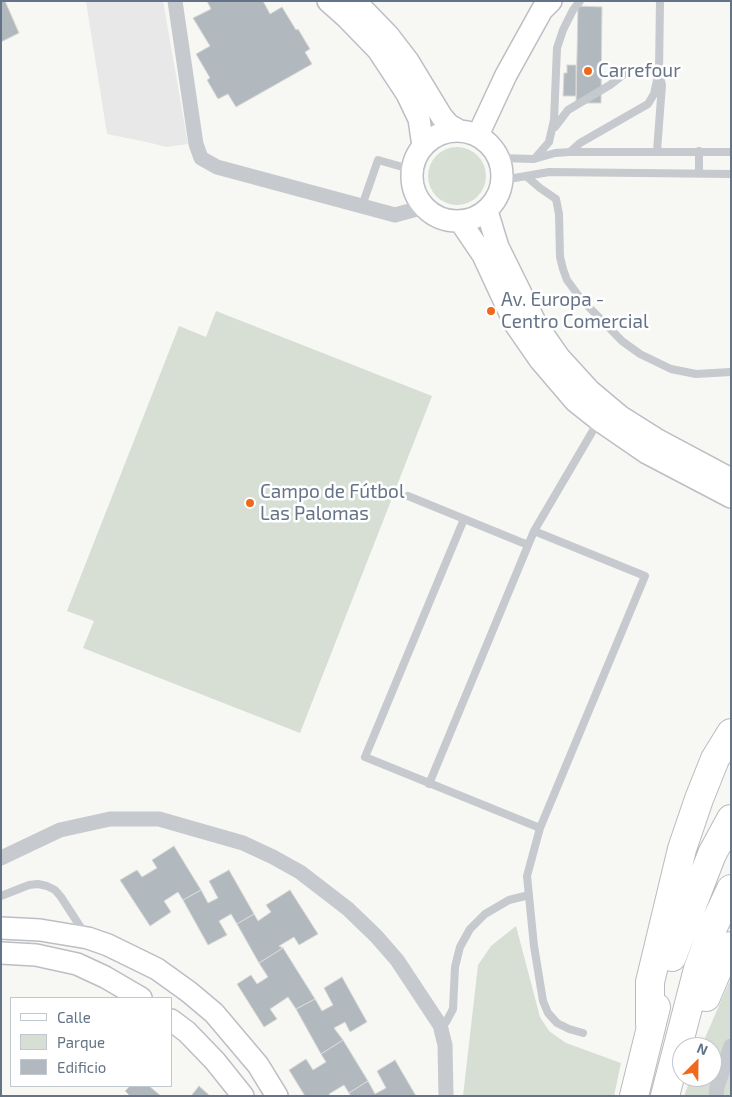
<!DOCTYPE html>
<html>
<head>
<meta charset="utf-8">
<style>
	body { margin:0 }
	#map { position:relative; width:732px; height:1097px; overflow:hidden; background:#f7f7f3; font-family:"Exo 2",sans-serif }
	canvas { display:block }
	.frame { position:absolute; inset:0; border:2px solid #647387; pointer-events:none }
	.legend { position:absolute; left:10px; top:997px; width:162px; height:90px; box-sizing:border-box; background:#fff; border:1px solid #c1c7cf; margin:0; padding:6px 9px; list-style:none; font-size:15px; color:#647387 }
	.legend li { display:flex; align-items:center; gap:10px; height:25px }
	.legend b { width:25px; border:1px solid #c1c7cf }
	.north { position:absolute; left:672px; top:1037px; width:50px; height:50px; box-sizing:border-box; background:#fff; border:1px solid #c1c7cf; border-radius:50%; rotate:23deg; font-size:14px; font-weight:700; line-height:20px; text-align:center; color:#647387 }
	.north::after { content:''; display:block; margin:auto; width:18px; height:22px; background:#ee691c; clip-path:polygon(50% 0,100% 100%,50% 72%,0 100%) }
</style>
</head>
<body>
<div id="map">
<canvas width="732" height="1097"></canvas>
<div class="frame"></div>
<ul class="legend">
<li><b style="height:6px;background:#fff"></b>Calle</li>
<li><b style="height:14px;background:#d7dfd4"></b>Parque</li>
<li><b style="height:14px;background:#b1b8be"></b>Edificio</li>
</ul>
<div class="north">N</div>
</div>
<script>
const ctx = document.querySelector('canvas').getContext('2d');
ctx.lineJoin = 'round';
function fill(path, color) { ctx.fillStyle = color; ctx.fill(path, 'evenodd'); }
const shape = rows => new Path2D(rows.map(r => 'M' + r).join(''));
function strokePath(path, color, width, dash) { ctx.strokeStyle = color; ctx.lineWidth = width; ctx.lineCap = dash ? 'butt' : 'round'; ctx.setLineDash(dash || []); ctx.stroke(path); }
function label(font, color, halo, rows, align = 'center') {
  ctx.font = font + ' "Exo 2",sans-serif'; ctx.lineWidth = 5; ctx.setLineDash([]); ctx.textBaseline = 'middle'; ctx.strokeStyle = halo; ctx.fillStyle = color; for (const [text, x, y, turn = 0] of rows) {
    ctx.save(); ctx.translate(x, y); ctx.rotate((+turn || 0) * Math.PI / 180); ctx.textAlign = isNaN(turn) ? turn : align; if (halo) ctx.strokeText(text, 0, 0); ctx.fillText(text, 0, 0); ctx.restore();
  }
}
const built = shape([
	[86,1,163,1,188,144,166,147,151,143,107,134]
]);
const green = shape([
	'428 176a29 29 0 1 1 58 0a29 29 0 1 1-58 0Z',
	[216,311,432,396,300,733,83,648,94,621,67,611,179,326,206,337],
	[516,926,540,1017,549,1031,566,1043,621,1063,614,1096,463,1096,478,965,491,946],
	[731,978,731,1096,684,1096,691,1077,712,1077,712,1047,701,1047]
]);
const building = shape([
	[1,1,5,1,19,33,1,42,1,1],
	[207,1,263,1,270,14,282,7,296,30,298,29,310,49,305,52,312,64,236,107,228,94,218,99,207,80,210,78,196,54,210,46,193,18,211,9,207,1],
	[578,6,602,7,601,103,576,103,578,6],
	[567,65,576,65,576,96,563,96,564,73,567,73,567,65],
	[174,846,201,890,183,900,178,892,164,901,171,912,150,926,120,880,137,870,142,877,157,868,152,860,174,846],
	[229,870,254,914,237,924,231,914,219,921,227,935,208,945,183,900,201,890,208,903,218,898,209,881,229,870],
	[290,890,318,934,299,945,294,937,279,946,283,948,259,963,237,924,254,914,258,921,271,912,266,905,290,890],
	[283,948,315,999,296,1009,288,997,270,1009,277,1019,264,1027,237,984,251,975,257,984,268,977,259,963,283,948],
	[342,977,367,1022,350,1032,345,1022,334,1028,343,1040,321,1054,296,1009,315,999,322,1011,333,1005,324,988,342,977],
	[343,1040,368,1081,349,1093,344,1085,329,1094,330,1096,305,1096,289,1070,306,1059,313,1070,326,1062,321,1054,343,1040],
	[395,1060,416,1096,351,1096,349,1093,368,1081,375,1094,386,1088,377,1071,395,1060],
	[130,1086,149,1086,161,1096,130,1096,125,1091,130,1086],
	[199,1086,210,1096,191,1096,199,1086]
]);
const lane = shape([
	[555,127,568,110,610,85,628,71],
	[657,151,662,85,659,73],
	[570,152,731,152],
	[536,157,549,142,554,120,557,48,563,30,573,10,580,1],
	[499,158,534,159,555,153,570,152,580,143,648,104,654,94,659,71,660,1],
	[699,173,699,151],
	[526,176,540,188,556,199,559,214,560,257,563,269,567,280,581,299,622,341,640,354,671,369,696,374,731,372],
	[503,180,549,172,731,174],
	[362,206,378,160,413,170],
	[408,496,528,545],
	[464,519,365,757,540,828,527,876,534,946,543,1001,548,1013,557,1023,569,1029,583,1033],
	[534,531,645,576,540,828],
	[429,784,534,531,598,422],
	[1,896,29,885,38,884,47,886,55,890,61,897,85,934],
	[440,1025,446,1022,453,1009,455,967,460,947,470,929,485,914,509,900,529,895]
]);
const street = shape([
	[175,1,196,144,201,158,217,167,395,215,424,207],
	[1,858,60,830,110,819,159,819,243,843,273,857,300,872,348,909,376,936,397,960,440,1025,445,1045,446,1096],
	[716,1096,717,1087,731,1046]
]);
const secondary = shape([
	[328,1,346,17,378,50,407,94,419,119,423,146],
	[355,1,388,35,408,61,442,117,449,125,458,130],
	'412 176a45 45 0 1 1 90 0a45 45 0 1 1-90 0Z',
	[478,135,506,75,542,10,551,1],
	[487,211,498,247,536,324,559,357,590,391,621,417,656,439,731,479],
	[460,221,483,255,515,324,540,360,575,401,599,420,647,453,731,497],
	[1,928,40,930,88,938,108,945,157,969,189,992,214,1013,258,1065,277,1096],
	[1,953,36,955,77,964,105,977,141,998],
	[171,1020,187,1032,215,1061,243,1096]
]);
const highway = shape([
	[672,957,712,854,731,819],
	[706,997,717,971,731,946],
	[650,1024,650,982,682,849,699,799,715,759,731,733],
	[634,1096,656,1007],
	[665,1096,698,969,714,925,731,889]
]);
const markers = [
	[588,71,5,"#ee691c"],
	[491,311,5,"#ee691c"],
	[250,503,5,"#ee691c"]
];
const poiNames = [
	["Carrefour",598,71],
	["Av. Europa -",501,300],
	["Centro Comercial",501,322],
	["Campo de Fútbol",260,492],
	["Las Palomas",260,514]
];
fill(built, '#e7e8e7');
fill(green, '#d7dfd4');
fill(building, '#b1b8be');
strokePath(building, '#d8d8d6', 1);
strokePath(secondary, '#bbbec4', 24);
strokePath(highway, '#b8bbbf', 30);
strokePath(lane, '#c6c9cd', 8);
strokePath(street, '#c6c9cd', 15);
strokePath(secondary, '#fff', 21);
strokePath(highway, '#fff', 28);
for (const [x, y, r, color] of markers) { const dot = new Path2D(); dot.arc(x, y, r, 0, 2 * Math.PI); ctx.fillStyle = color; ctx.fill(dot); strokePath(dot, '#fff', 2); }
label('19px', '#647387', '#fff', poiNames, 'left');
</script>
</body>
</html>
